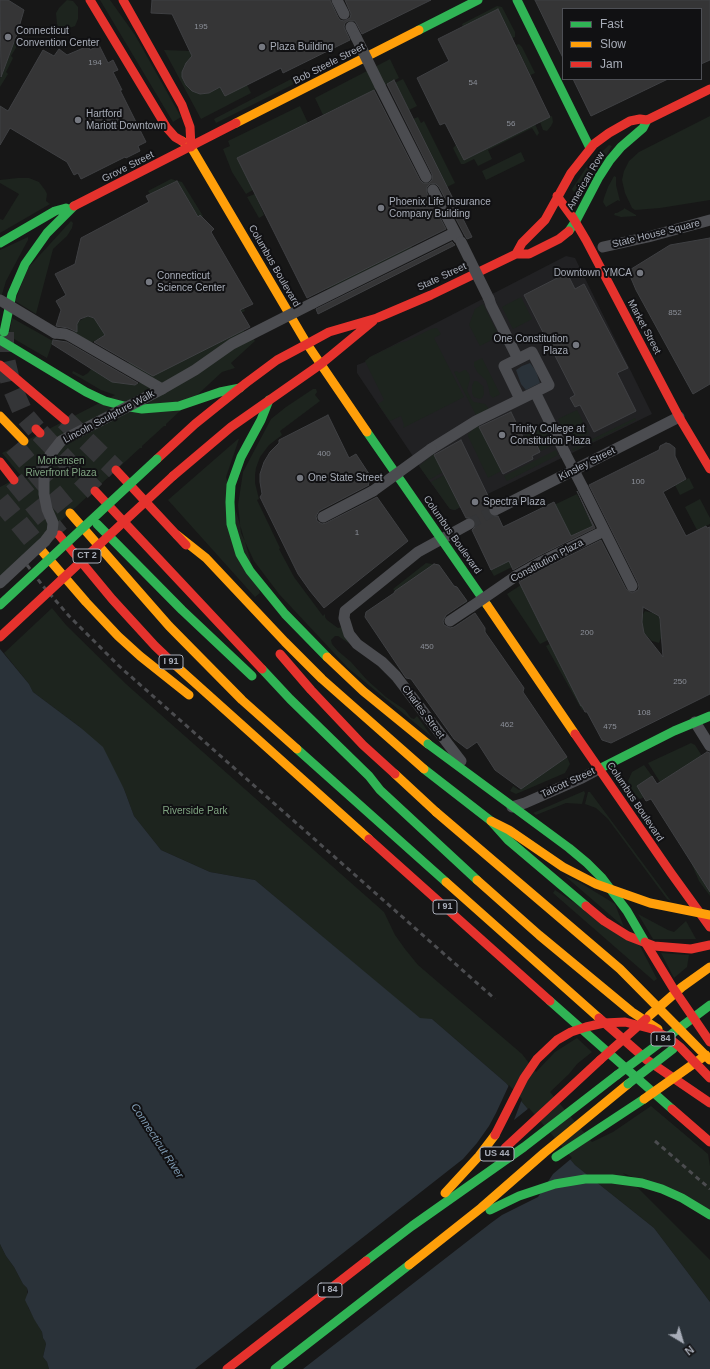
<!DOCTYPE html>
<html>
<head>
<meta charset="utf-8">
<style>
	body { margin:0 }
	#map { position:relative; width:710px; height:1369px; overflow:hidden; background:#171717; font-family:Helvetica,sans-serif }
	canvas { display:block }
	.legend { position:absolute; left:562px; top:8px; width:140px; height:72px; box-sizing:border-box; background:#111113; border:1px solid #4d4f55; margin:0; padding:5px 7px; list-style:none; font-size:12px; color:#a8adb8 }
	.legend li { display:flex; align-items:center; gap:8px; height:20px }
	.legend b { width:20px; border:1px solid #4d4f55 }
	.north { position:absolute; left:662px; top:1321px; width:40px; height:40px; -webkit-text-stroke:3px #111113; paint-order:stroke; rotate:142deg; font-size:11px; font-weight:700; line-height:16px; text-align:center; color:#a8adb8 }
	.north::after { content:''; display:block; margin:auto; width:14px; height:18px; background:#a8adb8; clip-path:polygon(50% 0,100% 100%,50% 72%,0 100%) }
</style>
</head>
<body>
<div id="map">
<canvas width="710" height="1369"></canvas>
<ul class="legend">
<li><b style="height:5px;background:#30b455"></b>Fast</li>
<li><b style="height:5px;background:#ff9f0a"></b>Slow</li>
<li><b style="height:5px;background:#e5322d"></b>Jam</li>
</ul>
<div class="north">N</div>
</div>
<script>
const ctx = document.querySelector('canvas').getContext('2d');
ctx.lineJoin = 'round';
function fill(path, color) { ctx.fillStyle = color; ctx.fill(path, 'evenodd'); }
const shape = rows => new Path2D(rows.map(r => 'M' + r).join(''));
function strokePath(path, color, width, dash) { ctx.strokeStyle = color; ctx.lineWidth = width; ctx.lineCap = dash ? 'butt' : 'round'; ctx.setLineDash(dash || []); ctx.stroke(path); }
function label(font, color, halo, rows, align = 'center') {
  ctx.font = font + ' Helvetica,sans-serif'; ctx.lineWidth = 4; ctx.setLineDash([]); ctx.textBaseline = 'middle'; ctx.strokeStyle = halo; ctx.fillStyle = color; for (const [text, x, y, turn = 0] of rows) {
    ctx.save(); ctx.translate(x, y); ctx.rotate((+turn || 0) * Math.PI / 180); ctx.textAlign = isNaN(turn) ? turn : align; if (halo) ctx.strokeText(text, 0, 0); ctx.fillText(text, 0, 0); ctx.restore();
  }
}
const built = shape([
	[566,256,575,258,652,414,455,510,450,509,429,480,357,373,357,365,365,362,370,357]
]);
const green = shape([
	[67,0,73,1,78,7,78,19,75,26,64,30,59,28,57,24,56,13,59,8],
	[100,0,110,0,135,35,181,117,173,122],
	[497,6,502,7,515,32,515,37,512,38,498,9,463,27,462,24],
	[15,40,19,43,11,56,13,58,6,72,8,74,0,87,0,78],
	[519,44,522,47,535,73,524,78,523,77,530,74,516,45],
	[164,50,190,51,193,57,189,60,183,68,183,77,186,85,192,91,203,94,209,93,220,87,225,96,247,85,251,93,201,119],
	[390,59,399,78,323,115,315,98],
	[297,76,298,79,296,83,216,123,214,119],
	[403,79,417,106,409,110,395,83],
	[300,106,308,123,237,158,253,190,246,194,232,172,223,149,230,146,228,141],
	[552,116,553,122,551,126,547,131,543,130,540,122],
	[710,116,710,200,660,208,635,210,632,208,625,193,622,180,624,171,629,161,639,152],
	[418,117,421,123,424,121,455,183,447,187,413,119],
	[535,124,539,133,537,136,532,128,488,150,492,159,478,166,474,159,464,164,461,164,453,148,456,145,464,160],
	[609,145,612,146,582,194,578,194,573,191,572,189,586,168],
	[521,152,525,161,486,180,482,171],
	[614,176,616,177,616,185,620,201,619,201,618,200,606,207,603,202,604,198,608,187],
	[18,178,29,178,39,182,45,190,47,194,46,201,50,204,0,233,0,219,3,220,19,194,0,183,0,180],
	[171,179,182,182,203,216,202,217,200,215,198,217,177,181,150,194,148,191],
	[255,194,264,215,259,218,247,197],
	[624,208,636,215,636,216,621,217,614,215,615,213,617,213,624,209],
	[71,221,73,223,72,228,67,236,53,249,36,314,15,301,28,268],
	[28,237,28,240,6,281,0,301,0,250],
	[411,241,412,249,368,273,327,289,325,284],
	[521,297,532,319,513,329,502,307],
	[483,304,499,336,480,346,469,325,475,309],
	[244,309,245,311,238,314,237,334,243,330,245,333,249,331,255,341,231,363,235,368,222,372,166,424,166,426,164,426,142,446,142,448,140,448,0,577,0,487,21,476,2,453,115,395,101,390,72,373,73,371,83,376,88,373,91,369,82,363,104,377,112,372,135,385,149,378,125,365,186,325,219,342,231,337,228,316],
	[87,316,94,318,112,332,89,344,71,333,76,330,78,322],
	[12,318,53,341,47,358,9,336],
	[437,328,441,334,434,338,464,397,403,428,404,425,401,416,390,421,378,404,384,400,365,361,370,357,399,343,407,341,431,329],
	[482,358,500,394,493,398,490,395,489,389,486,380,478,373,474,366,474,362],
	[464,370,466,370,469,374,470,379,467,390,471,399,474,402,485,404,490,410,477,417,454,372,457,371,459,373],
	[474,381,477,381,483,386,484,394,482,398,480,399,474,397,472,393,472,386],
	[313,389,316,389,317,392,315,395,320,401,280,431,282,435,269,445,260,457,256,468,255,475,255,483,259,499,257,500,280,548,279,549,294,577,323,616,325,614,325,617,327,620,338,628,342,627,344,634,350,644,338,636,335,636,331,640,332,644,338,651,351,662,367,680,386,697,405,710,411,718,414,719,417,716,432,737,348,668,279,594,254,561,241,533,238,505,243,472,271,419,286,407],
	[577,410,589,433,570,443,558,419],
	[635,418,636,420,609,434,573,451,572,449],
	[478,425,501,471,488,478,468,436,468,434],
	[544,426,553,445,541,451,535,440,528,443,524,436],
	[238,439,239,439,226,477,260,593,255,597,168,500],
	[556,450,558,455,507,481,504,476],
	[434,454,443,472,429,480,419,466],
	[444,475,460,507,455,510,450,509,447,505,431,482],
	[689,478,694,488,680,495,675,485],
	[577,494,593,526,571,536,508,527],
	[700,499,710,518,710,524,697,530,685,507],
	[510,557,514,566,494,576,490,569,490,568,492,570,498,567],
	[426,563,439,565,454,586,457,587,467,600,466,603,462,604,394,593,395,591,393,589],
	[521,585,548,640,540,644,507,594],
	[52,608,66,625,126,684,384,912,395,935,405,949,418,965,522,1054,536,1072,555,1052,577,1038,592,1052,577,1064,569,1074,550,1092,592,1142,613,1132,651,1106,708,1154,710,1166,710,1210,623,1173,710,1260,710,1302,654,1228,575,1165,506,1083,432,1019,420,1019,255,880,210,872,161,850,134,816,124,789,81,728,33,692,29,684,4,653],
	[645,611,653,613,659,617,662,635,659,643,652,641,644,633,642,622,642,616],
	[550,644,584,709,582,710,546,646],
	[691,743,695,745,702,756,660,782,648,763],
	[567,757,570,764,565,773,516,794,510,791,513,786,519,790],
	[644,765,652,776,637,786,644,797,640,799,636,796,630,787,628,781,632,772],
	[584,791,585,793,582,804,566,803,536,815,533,813],
	[588,792,590,792,671,901,667,899,608,819,596,808,585,804],
	[690,860,710,892,710,896,699,881],
	[565,876,579,882,615,904,624,927],
	[555,890,640,946,657,979,654,981,553,893],
	[638,914,668,930,674,932,686,921,696,939,653,939],
	[661,953,689,955,687,967,674,978],
	[0,1244,6,1256,14,1267,23,1284,27,1288,28,1307,42,1332,43,1338,45,1341,46,1344,43,1357,47,1362,49,1369,0,1369]
]);
const water = shape([
	[530,363,536,371,540,383,526,390,521,384,516,370,522,366],
	[0,649,29,684,33,692,81,728,103,747,124,789,134,816,161,850,210,872,255,880,420,1018,432,1019,506,1083,575,1165,654,1228,710,1302,710,1369,49,1369,47,1362,43,1357,46,1344,45,1341,43,1338,42,1332,34,1319,25,1300,28,1292,27,1288,23,1284,14,1267,6,1256,0,1244]
]);
const pier = shape([
	[509,1085,522,1099,514,1120,529,1108,572,1158,553,1174,538,1197,502,1215,491,1223,303,1369,195,1369,463,1159,477,1143,489,1126,496,1113]
]);
const building = shape([
	[0,0,8,0,24,10,17,34,1,77,0,0],
	[152,0,330,0,338,17,340,20,344,21,350,18,351,14,345,0,431,0,362,34,355,21,348,21,345,23,344,27,350,40,283,73,281,68,225,96,220,87,209,93,200,94,192,91,186,85,182,77,182,72,186,63,192,56,172,14,151,13,152,0],
	[535,0,710,0,710,60,701,64,701,9,563,9,563,58,535,0],
	[498,9,550,117,464,160,445,123,440,125,417,78,449,61,438,39,498,9],
	[99,45,108,63,113,60,118,70,113,72,122,90,120,90,146,142,138,146,140,151,126,158,125,157,81,179,78,173,74,175,67,162,10,128,0,145,0,106,8,111,43,50,54,56,59,49,67,55,88,46,90,50,99,45],
	[573,79,668,79,591,116,573,79],
	[394,80,472,237,467,239,465,236,439,187,436,184,430,184,427,187,427,193,446,229,307,298,237,158,374,90,420,180,423,183,429,183,432,180,432,174,387,84,394,80],
	[177,181,198,217,200,215,214,229,211,232,253,304,240,310,250,327,153,376,94,342,105,335,94,318,88,316,80,319,77,324,77,332,68,328,56,326,61,310,56,301,66,295,55,274,75,264,81,238,149,202,146,196,177,181],
	[710,238,710,384,693,394,636,290,628,271,670,245,710,238],
	[452,242,455,245,318,314,316,309,452,242],
	[567,273,575,289,584,284,628,368,617,373,636,411,594,432,580,405,575,407,570,398,575,395,524,295,567,273],
	[53,340,67,342,138,383,135,385,112,382,52,344,53,340],
	[511,412,527,445,535,441,540,452,532,456,533,459,503,474,479,427,511,412],
	[328,415,349,458,356,454,373,480,368,484,369,485,319,511,316,516,317,521,322,524,326,523,377,497,408,541,324,608,310,591,298,574,260,497,262,494,260,482,260,474,264,462,270,452,279,443,279,440,328,415],
	[461,440,492,504,489,507,489,513,492,516,498,516,503,527,554,502,571,536,593,526,577,491,595,528,536,557,513,570,509,561,491,570,472,530,475,527,475,521,472,518,466,518,434,455,461,440],
	[666,443,670,444,675,448,675,456,686,479,663,492,686,536,706,526,707,528,710,527,710,694,611,743,602,740,587,712,585,712,582,706,581,706,519,582,542,569,601,540,626,589,632,593,638,590,639,587,638,583,589,485,659,450,660,446,666,443],
	[643,607,659,616,660,619,663,657,644,633,642,622,643,607],
	[434,564,439,565,454,586,457,587,467,601,446,615,443,621,444,625,450,628,454,627,475,613,485,628,485,632,524,688,523,692,567,757,521,789,495,770,477,742,467,749,454,739,411,679,406,678,365,617,366,612,394,593,395,591,434,564],
	[707,752,710,753,710,892,651,799,646,801,637,786,652,776,657,784,707,752]
]);
const streetTunnel = shape([
	[469,524,495,510]
]);
const highwayTunnel = shape([
	[4,332,4,355,11,385,24,415,36,429],
	[65,420,116,470],
	[40,433,95,491],
	[14,446,70,513],
	[14,480,59,535],
	[0,500,42,551]
]);
const street = shape([
	[337,0,344,14],
	[351,27,356,37],
	[380,86,426,177],
	[433,190,458,238],
	[603,247,648,237,710,220],
	[489,299,491,305,518,359,532,352,549,385,535,392,565,453],
	[313,303,454,233],
	[55,333,65,334,70,336,162,389],
	[518,359,504,366,520,399],
	[431,449,476,421,535,392],
	[583,488,632,586],
	[495,510,679,417],
	[323,517,373,491],
	[516,576,539,563,604,531],
	[450,621,471,607],
	[695,722,710,746],
	[461,761,396,676,382,662,357,644,349,634,344,618,345,611,418,552,469,524],
	[512,807,525,803,582,778,599,769]
]);
const fast = shape([
	[517,0,590,148],
	[419,30,478,0],
	[569,231,577,219,599,177,610,160,621,147,643,128,647,120],
	[0,243,55,211,66,208],
	[4,332,12,294,25,264,47,233,74,206],
	[0,340,86,392,105,401,124,406,142,409,179,406,220,392,240,388],
	[269,400,261,420,241,457,231,485,230,502,231,524,240,554,250,571,285,614,327,657],
	[367,432,487,605],
	[97,524,182,610,252,676],
	[262,669,290,699,369,776,380,790,477,880],
	[297,749,446,882],
	[424,769,491,821,508,840,586,906],
	[599,769,674,731,710,716],
	[550,1001,672,1109],
	[556,1157,644,1099],
	[490,1210,519,1196,555,1184,585,1179,612,1179,642,1183,662,1189,682,1198,710,1215],
	[366,1261,412,1226,524,1147,617,1075],
	[275,1369,409,1265]
]);
const slow = shape([
	[236,123,419,30],
	[182,141,191,147,307,344,367,432],
	[0,416,24,441],
	[70,513,169,626,242,700,297,749],
	[177,535,206,558,285,642,322,679,424,769],
	[42,551,86,602,118,636,140,656,189,695],
	[487,605,575,734],
	[327,657,363,691,428,744],
	[175,665,369,839],
	[395,774,436,812],
	[477,880,539,935,632,1012,658,1029],
	[446,882,599,1018],
	[649,1016,682,987,710,967],
	[445,1193,479,1156,495,1135],
	[409,1265,481,1208,544,1153,628,1084]
]);
const jam = shape([
	[90,0,167,128,175,137,182,141],
	[123,0,182,105,190,127,191,147],
	[647,120,710,89],
	[557,196,573,218,586,240,679,417,710,469],
	[74,206,236,123],
	[516,254,522,243,545,220,571,173,594,144,609,133,630,121,640,119,647,120],
	[307,344,329,332,377,318,431,295,516,254,529,254,559,239,569,231],
	[321,364,373,321],
	[0,365,65,420],
	[36,429,40,433],
	[157,459,195,424,246,383,277,360,307,344],
	[0,462,14,480],
	[116,470,186,545],
	[173,476,231,427,321,364],
	[95,491,262,669],
	[59,535,112,599,155,646,175,665],
	[280,654,311,690,363,745,395,774],
	[575,734,671,873,710,927],
	[369,839,550,1001],
	[586,906,604,921,628,936,654,946,691,949,710,945],
	[599,1018,647,1060,710,1103],
	[672,1109,710,1142],
	[505,1148,600,1060],
	[227,1369,366,1261]
]);
const rail = shape([
	[27,565,43,586,69,616,119,666,495,999],
	[655,1141,710,1189]
]);
const streetBridge = shape([
	[356,37,380,86],
	[461,242,489,299],
	[0,300,55,333],
	[565,453,583,488],
	[373,491,431,449],
	[0,583,45,541,52,532,53,523,47,509,44,494,44,475,50,455,61,441,162,389,195,370,232,344,313,303],
	[471,607,516,576]
]);
const fastBridge = shape([
	[0,605,157,459],
	[428,744,569,848,587,863,602,878,627,911,645,942],
	[617,1075,710,1005],
	[628,1084,673,1049]
]);
const slowBridge = shape([
	[436,812,620,969,710,1060],
	[491,821,509,830,563,867,596,884,650,903,710,915],
	[644,1099,706,1055]
]);
const jamBridge = shape([
	[0,637,173,476],
	[645,942,673,988,710,1042],
	[600,1060,646,1019],
	[495,1135,524,1078,537,1059,557,1040,571,1032,586,1027,604,1023,625,1022,652,1029,670,1039,680,1047,710,1078]
]);
const markers = [
	[8,37,4,"#757880"],
	[262,47,4,"#757880"],
	[78,120,4,"#757880"],
	[381,208,4,"#757880"],
	[640,273,4,"#757880"],
	[149,282,4,"#757880"],
	[576,345,4,"#757880"],
	[502,435,4,"#757880"],
	[300,478,4,"#757880"],
	[475,502,4,"#757880"]
];
const numberNames = [
	["195",201,27],
	["194",95,63],
	["54",473,83],
	["56",511,124],
	["852",675,313],
	["400",324,454],
	["100",638,482],
	["1",357,533],
	["200",587,633],
	["450",427,647],
	["250",680,682],
	["108",644,713],
	["462",507,725],
	["475",610,727]
];
const shields = [
	[87,556,28],
	[171,662,24],
	[445,907,24],
	[663,1039,24],
	[497,1154,34],
	[330,1290,24]
];
const shieldNames = [
	["CT 2",87,556],
	["I 91",171,662],
	["I 91",445,907],
	["I 84",663,1039],
	["US 44",497,1154],
	["I 84",330,1290]
];
const poiNames = [
	["Connecticut",16,31],
	["Convention Center",16,43],
	["Plaza Building",270,47],
	["Hartford",86,114],
	["Mariott Downtown",86,126],
	["Phoenix Life Insurance",389,202],
	["Company Building",389,214],
	["Downtown YMCA",632,273,"right"],
	["Connecticut",157,276],
	["Science Center",157,288],
	["One Constitution",568,339,"right"],
	["Plaza",568,351,"right"],
	["Trinity College at",510,429],
	["Constitution Plaza",510,441],
	["One State Street",308,478],
	["Spectra Plaza",483,502]
];
const streetNames = [
	["Bob Steele Street",329,64,-27],
	["Grove Street",128,167,-27],
	["American Row",586,181,-60],
	["State House Square",656,234,-14],
	["Columbus Boulevard",274,266,60],
	["State Street",442,277,-25],
	["Market Street",644,327,62],
	["Lincoln Sculpture Walk",109,417,-28],
	["Kinsley Street",587,464,-27],
	["Columbus Boulevard",452,535,55],
	["Constitution Plaza",547,561,-28],
	["Charles Street",423,712,53],
	["Talcott Street",568,783,-25],
	["Columbus Boulevard",635,802,56]
];
const parkNames = [
	["Mortensen",61,461],
	["Riverfront Plaza",61,473],
	["Riverside Park",195,811]
];
const waterNames = [
	["Connecticut River",157,1141,57]
];
fill(built, '#212123');
fill(green, '#1d241e');
fill(water, '#2a3239');
fill(pier, '#171717');
fill(building, '#353536');
strokePath(building, '#3f4043', 1);
strokePath(streetTunnel, '#343537', 11, [11, 5.5]);
strokePath(highwayTunnel, '#343537', 20, [20, 10]);
strokePath(street, '#4b4c50', 11);
strokePath(fast, '#30b455', 9);
strokePath(slow, '#ff9f0a', 9);
strokePath(jam, '#e5322d', 9);
strokePath(rail, '#4b4c4f', 3, [5, 4]);
strokePath(streetBridge, '#4b4c50', 11);
strokePath(fastBridge, '#30b455', 9);
strokePath(slowBridge, '#ff9f0a', 9);
strokePath(jamBridge, '#e5322d', 9);
for (const [x, y, r, color] of markers) { const dot = new Path2D(); dot.arc(x, y, r, 0, 2 * Math.PI); ctx.fillStyle = color; ctx.fill(dot); strokePath(dot, '#111113', 1.5); }
label('8px', '#8b8f98', null, numberNames);
for (const [x, y, w] of shields) { const box = new Path2D(); box.roundRect(x - w / 2, y - 7, w, 14, 3); ctx.fillStyle = '#111113'; ctx.fill(box); strokePath(box, '#a8adb8', 1); }
label('bold 9px', '#a8adb8', null, shieldNames);
label('10px', '#a8adb8', '#111113', poiNames, 'left');
label('10px', '#a8adb8', '#111113', streetNames);
label('10px', '#7fa381', '#111113', parkNames);
label('italic 11px', '#7f9bb3', '#111113', waterNames);
</script>
</body>
</html>
